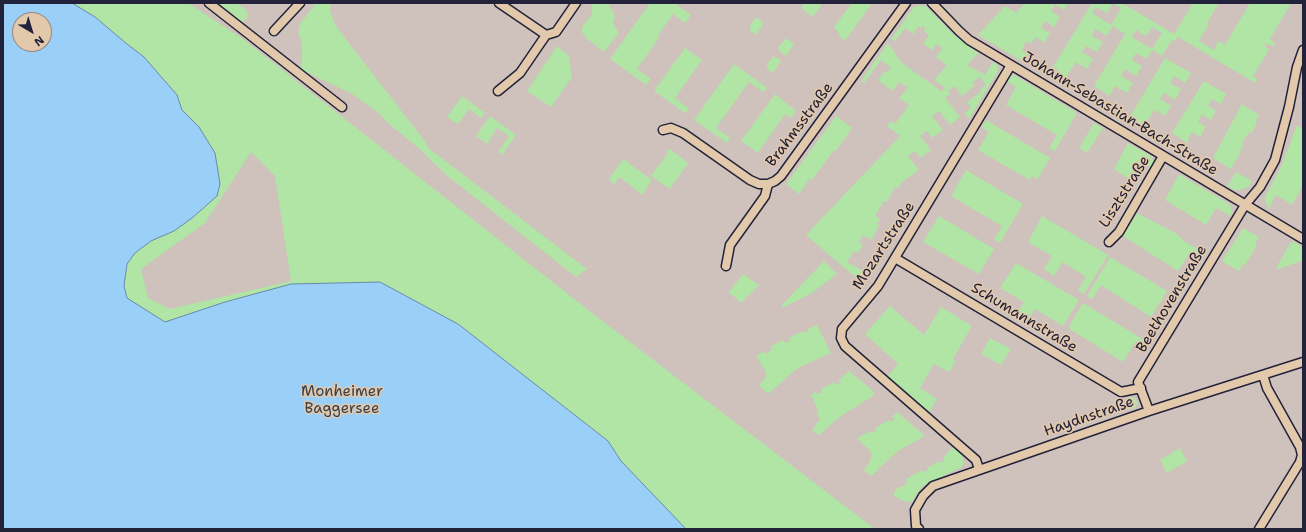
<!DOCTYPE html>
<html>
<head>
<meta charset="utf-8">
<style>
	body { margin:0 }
	#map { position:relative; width:1306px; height:532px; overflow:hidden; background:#cfc1bb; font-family:"Shantell Sans",sans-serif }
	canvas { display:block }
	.frame { position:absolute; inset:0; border:4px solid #22223b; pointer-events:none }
	.north { position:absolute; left:12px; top:12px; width:40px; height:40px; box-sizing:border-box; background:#e3c9ab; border:1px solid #96867e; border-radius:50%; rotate:142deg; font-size:11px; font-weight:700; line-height:16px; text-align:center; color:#22223b }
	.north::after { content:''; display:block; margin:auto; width:14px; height:18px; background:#22223b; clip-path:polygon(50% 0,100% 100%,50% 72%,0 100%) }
</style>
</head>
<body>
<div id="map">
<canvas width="1306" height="532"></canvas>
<div class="frame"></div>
<div class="north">N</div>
</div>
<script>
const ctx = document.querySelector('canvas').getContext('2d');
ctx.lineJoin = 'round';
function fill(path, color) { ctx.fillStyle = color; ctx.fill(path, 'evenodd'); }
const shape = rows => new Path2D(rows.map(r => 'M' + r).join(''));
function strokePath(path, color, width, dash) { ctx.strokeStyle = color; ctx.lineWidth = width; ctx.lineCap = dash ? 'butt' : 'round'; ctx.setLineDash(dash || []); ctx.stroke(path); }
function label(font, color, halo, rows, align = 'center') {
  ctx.font = font + ' "Shantell Sans",sans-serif'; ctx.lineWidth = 3; ctx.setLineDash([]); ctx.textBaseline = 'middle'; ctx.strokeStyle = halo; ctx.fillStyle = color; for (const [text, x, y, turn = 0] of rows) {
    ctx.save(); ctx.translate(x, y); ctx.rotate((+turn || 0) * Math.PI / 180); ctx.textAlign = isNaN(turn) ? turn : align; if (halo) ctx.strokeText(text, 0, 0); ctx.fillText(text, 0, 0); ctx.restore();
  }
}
const green = shape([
	[3,3,188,3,243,39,601,320,875,529,3,529],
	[20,20,44,20,44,44,20,44],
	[251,152,275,176,291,281,170,309,148,298,141,269,205,223],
	[446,318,458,324,522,374],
	[214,3,237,3,247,11,248,17,241,23],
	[316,3,331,3,330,10,335,25,427,144,427,147,587,269,576,277,445,174,422,151,388,123,380,114,352,94,300,69,302,61,302,43,298,33,300,24],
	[592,3,608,3,615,16,613,23,619,33,604,52,586,38,582,32,582,27,592,14],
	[650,3,678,3,677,5,691,15,685,23,673,14,657,37,659,38,637,69,651,79,646,85,610,59],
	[805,3,823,3,813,17,801,8],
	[852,3,872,3,845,41,839,36,840,35,834,27],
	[1025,3,1068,3,1064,10,1055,4,1051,11,1060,17,1054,27,1045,21,1041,28,1050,33,1044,43,1036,37,1031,44,1026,41,1022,50,1028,54,1023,62,978,35,1005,6,1016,13],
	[1092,3,1122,3,1174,34,1193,3,1219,3,1207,23,1209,24,1199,41,1214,50,1219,41,1225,45,1250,3,1287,3,1290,5,1270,39,1275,43,1273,47,1267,43,1265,47,1269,50,1253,76,1257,79,1255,83,1178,37,1175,41,1172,40,1162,56,1152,50,1147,59,1136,53,1132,60,1142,66,1136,76,1125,69,1121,76,1133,83,1127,93,1115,86,1109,96,1094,86,1125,34,1113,26,1107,36,1095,29,1092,36,1103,42,1097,52,1086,46,1082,52,1093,59,1087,69,1076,62,1065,79,1056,73,1058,70,1053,67],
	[1113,3,1121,8,1111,25,1092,13,1096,7,1107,13],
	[1152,27,1162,33,1152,49,1132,37,1136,30,1146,36],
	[920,5,927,7,952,33,978,53,967,65,985,75,993,62,997,65,998,71,969,119,964,113,971,108,967,102,981,92,980,90,986,85,980,77,972,83,974,86,962,96,955,86,948,91,950,94,945,98,960,117,950,125,939,111,932,116,943,130,932,138,927,131,920,136,931,150,920,158,915,151,908,156,919,170,902,182,898,188,895,187,887,202,884,201,875,216,880,219,877,224,879,226,871,240,863,235,859,242,863,245,858,253,854,251,847,262,865,272,860,281,806,235,900,136,887,126,891,121,895,124,909,105,899,98,908,88,899,82,892,91,878,80,885,71,887,72,891,67,881,60,864,83,861,81,888,43,902,63,941,91,945,88,934,80,947,65,936,57,942,48,937,44,932,50,923,44,929,35,924,31,925,28,922,26,921,28,919,26,913,34,905,28,895,41,891,39,914,7],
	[756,17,764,23,756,35,750,30,751,29,749,27],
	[786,38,794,44,786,56,779,51,780,50,778,48],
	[557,46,569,56,572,77,551,107,527,91],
	[685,48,702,60,675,98,689,109,685,113,654,91],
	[773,56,781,61,773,73,767,69,768,67,766,66],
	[1165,58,1191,73,1185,83,1174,76,1170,83,1181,89,1175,100,1164,93,1160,99,1171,106,1165,116,1154,110,1144,126,1130,117],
	[734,64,767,88,763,92,749,82,716,128,730,138,727,143,694,120],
	[1014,75,1076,112,1076,115,1055,151,1049,148,1057,135,1006,105,1016,87,1006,81,1008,77],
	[1204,81,1226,94,1221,104,1212,99,1208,106,1216,111,1211,120,1202,115,1198,122,1206,127,1200,137,1192,132,1188,139,1189,140,1187,143,1172,133],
	[775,94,796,111,791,118,785,114,758,153,741,141],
	[462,96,485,113,481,118,469,109,458,124,447,117],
	[1242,104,1259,115,1256,120,1257,123,1251,134,1249,132,1242,143,1243,146,1240,150,1241,151,1231,169,1213,158],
	[490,116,516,135,502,155,498,152,509,136,497,128,487,144,476,136],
	[836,116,852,128,836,151,834,150,812,180,810,178,799,194,786,184],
	[986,120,1050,158,1038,179,1032,176,1030,180,978,150,989,132,982,127],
	[1094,123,1103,128,1087,153,1079,148],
	[1297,125,1303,129,1303,186,1292,205,1276,195,1269,209,1265,201,1265,197,1281,167],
	[1128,143,1151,156,1154,163,1152,168,1140,161,1129,179,1114,169],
	[669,148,688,163,670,189,651,176,667,154],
	[623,159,652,180,642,195,620,177,614,184,609,179],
	[966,170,1023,204,1000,243,994,240,1002,226,951,196],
	[1236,172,1252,181,1249,187,1239,190,1234,190,1227,186],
	[1179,174,1229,204,1232,210,1230,216,1216,208,1206,225,1165,200],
	[1137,213,1177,234,1184,241,1199,250,1195,257,1189,254,1178,271,1123,236],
	[939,216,994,249,979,274,923,242],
	[1042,216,1108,255,1084,294,1078,290,1086,277,1063,262,1054,276,1044,269,1052,256,1028,242],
	[1243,228,1259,237,1255,244,1257,245,1245,265,1243,264,1239,271,1222,261],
	[1291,242,1294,242,1303,247,1303,259,1302,261,1278,269,1276,268],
	[1110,257,1167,291,1151,317,1101,285,1092,299,1087,296],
	[824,261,837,274,812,293,784,307,781,306],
	[1016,263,1079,300,1063,326,1035,309,1027,322,1016,315,1024,302,1000,288],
	[743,274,759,285,741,303,729,292],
	[1083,303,1146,341,1144,345,1136,341,1123,362,1068,328],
	[890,306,924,335,941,307,972,326,953,359,956,361,949,372,934,364,920,388,937,399,929,412,887,377,898,364,865,334],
	[817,325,831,353,802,366,793,372,768,394,759,385,766,377,766,372,756,356,764,351,766,354,772,350,770,347,783,340,785,343,791,340,789,338,803,331,804,333,808,331,808,329],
	[990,338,1011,349,1001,365,981,354],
	[849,371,874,392,873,396,841,416,819,435,812,430,820,419,816,414,819,412,811,395,816,392,818,394,822,392,821,389,834,382,836,385,840,383,839,380],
	'1125 403a6 6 0 1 1 12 0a6 6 0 1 1-12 0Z',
	[897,412,925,436,898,451,871,476,864,470,870,461,872,453,857,438,870,431,872,433,877,430,875,428,889,420,891,422,895,419,892,417],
	[953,447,960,453,963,458,963,464,962,467,926,484,921,488,912,502,900,500,894,495,894,492,900,486,903,487,906,484,907,481,906,479,922,470,924,472,928,471,927,468,939,461,942,463,945,460,943,458],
	[1180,448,1187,461,1167,473,1160,460]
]);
const water = shape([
	[3,3,72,3,95,17,127,44,144,57,177,95,182,110,199,127,215,153,220,184,217,196,192,218,174,231,151,241,135,253,127,264,124,286,127,298,165,322,225,302,291,284,380,282,458,324,608,441,621,461,686,529,3,529,3,3],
	[20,20,44,20,44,44,20,44,20,20]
]);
const minor = shape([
	[209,3,342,107],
	[499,3,546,35],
	[932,3,959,31,969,40,1303,239],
	[274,31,300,3],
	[498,91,520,73,546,35,556,32,576,3],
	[663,130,671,128,683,133,750,180,759,184,768,184,775,181,781,176,906,3],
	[1109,242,1119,232,1163,156],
	[895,258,1121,392,1141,388],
	[726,266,730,245,765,196,768,184],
	[1149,411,1138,382,1245,205,1260,187,1275,160,1289,107,1297,67,1303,50],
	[979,469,976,460,845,346,841,338,842,329,878,286,1011,65],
	[919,529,916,526,915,510,923,496,933,486,1149,411,1303,362],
	[1259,529,1289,480,1300,462,1302,455,1300,447,1267,388,1263,375]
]);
const streetNames = [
	["Johann-Sebastian-Bach-Straße",1120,114,31],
	["Brahmsstraße",800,125,-53],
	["Lisztstraße",1125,192,-58],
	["Mozartstraße",884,246,-57],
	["Beethovenstraße",1172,299,-59],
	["Schumannstraße",1024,318,31],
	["Haydnstraße",1089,417,-19]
];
const parkNames = [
	["Monheimer",342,392],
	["Baggersee",342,409]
];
fill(green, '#b1e5a6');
fill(water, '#9acff8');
strokePath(water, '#6a8aac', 1);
strokePath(minor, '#22223b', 11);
strokePath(minor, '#e3c9ab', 8);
label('15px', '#22223b', '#e3c9ab', streetNames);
label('15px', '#373f4b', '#e3c9ab', parkNames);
</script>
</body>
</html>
